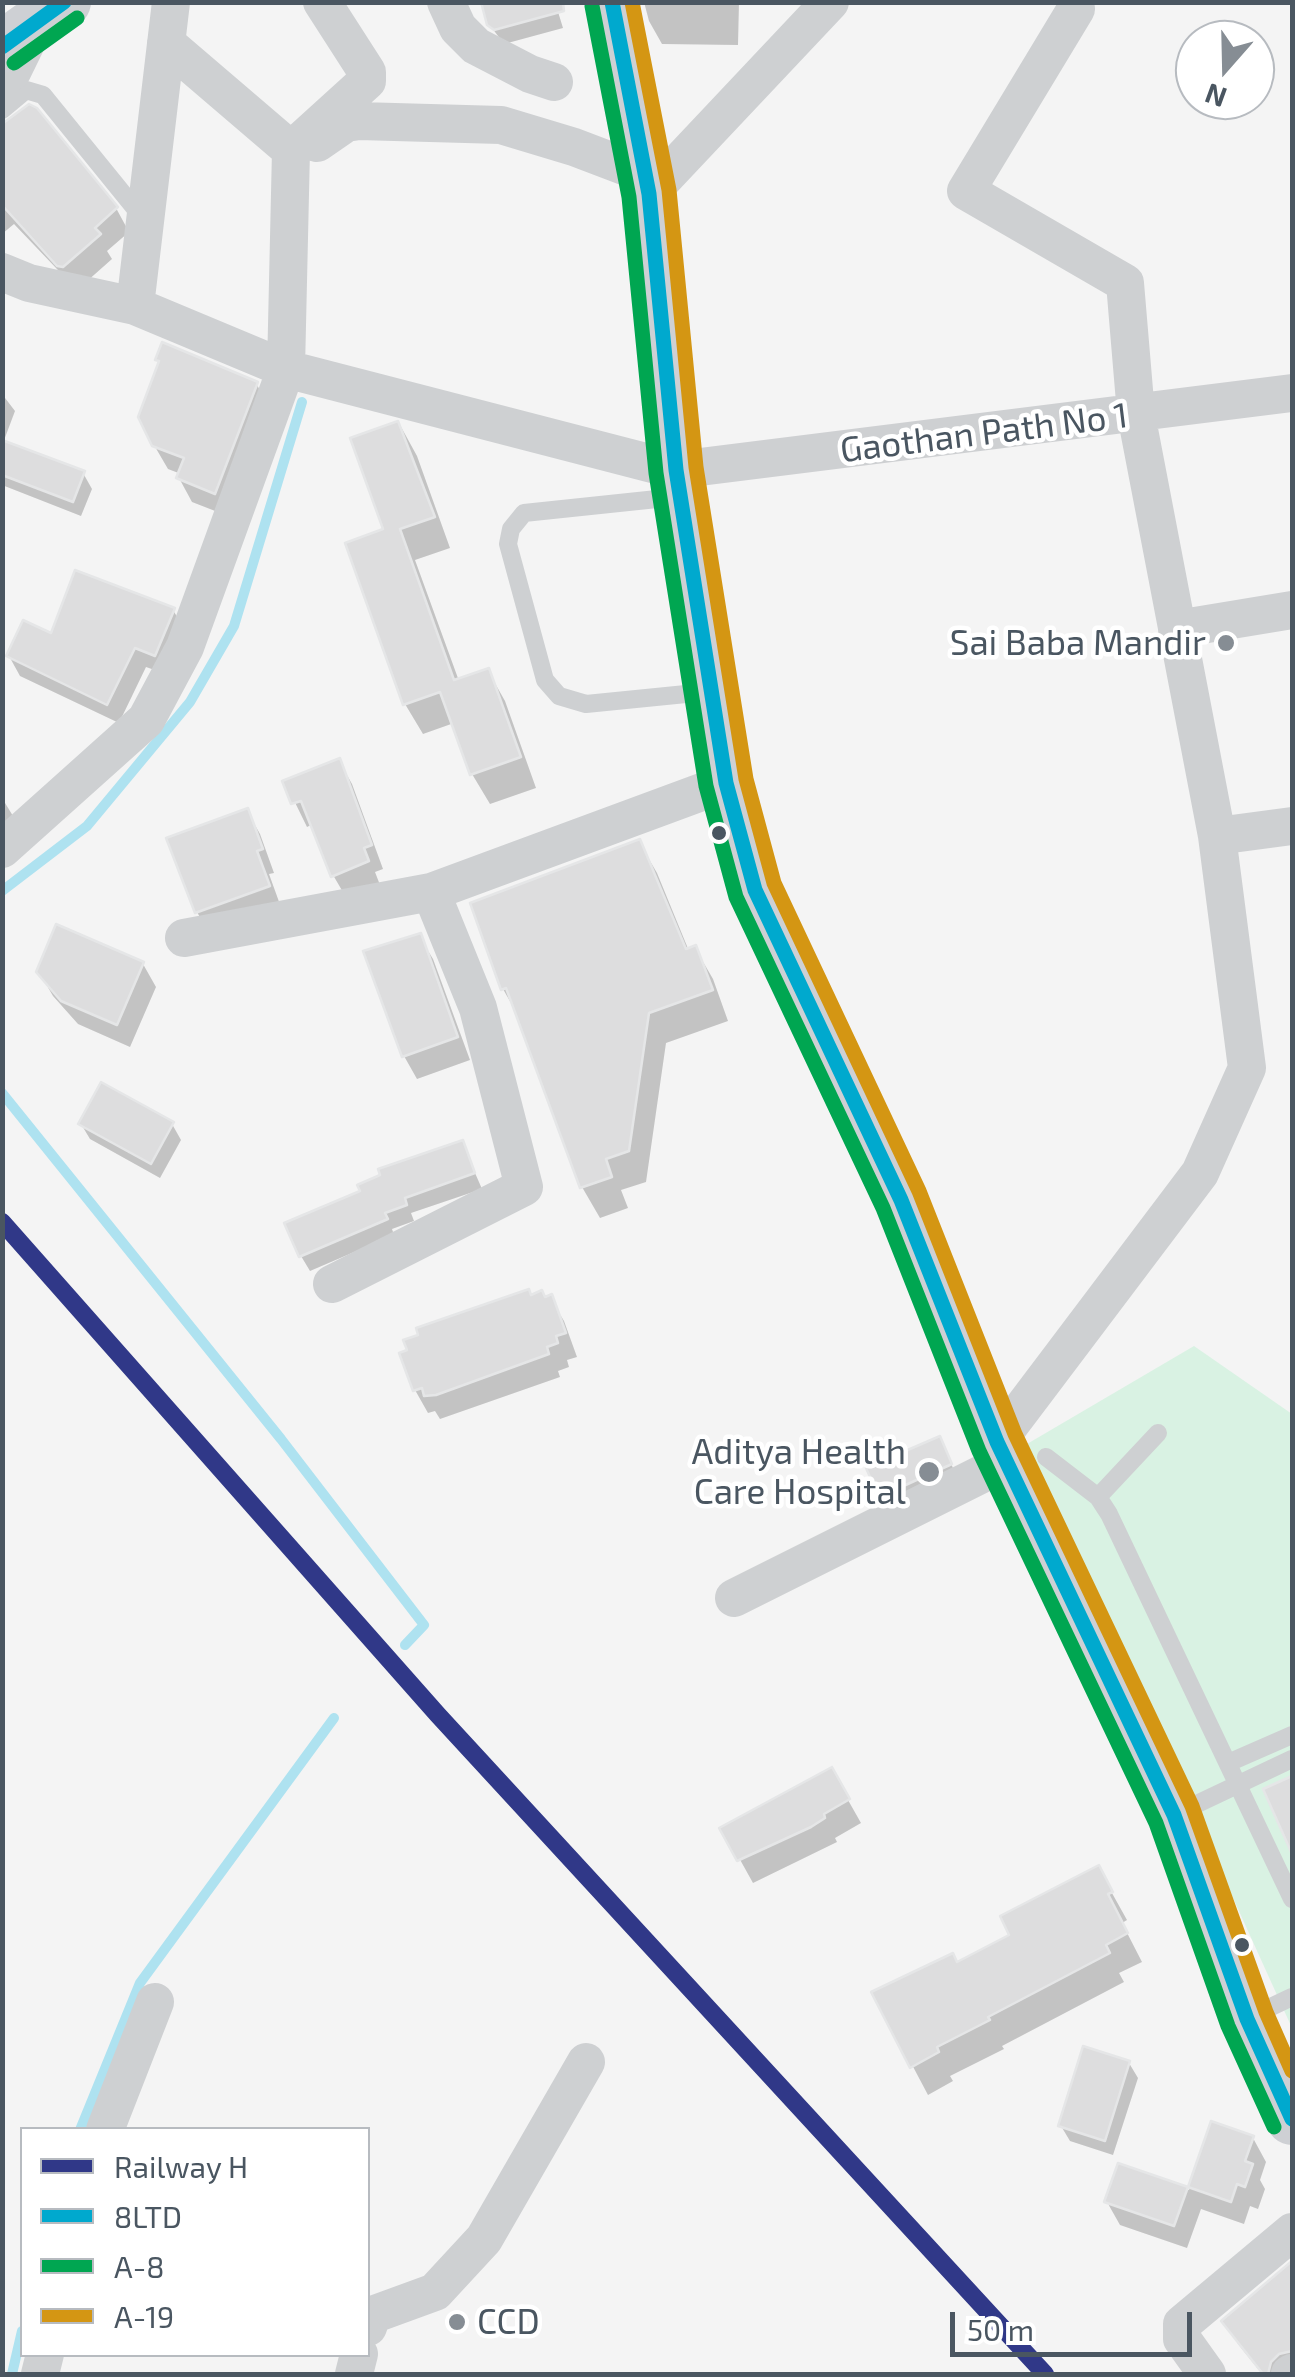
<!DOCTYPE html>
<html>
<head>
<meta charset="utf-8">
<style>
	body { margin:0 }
	#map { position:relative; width:1295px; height:2377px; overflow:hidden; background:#f4f4f4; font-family:"Exo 2",sans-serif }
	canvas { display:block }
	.frame { position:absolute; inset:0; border:5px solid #4a5661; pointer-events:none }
	.legend { position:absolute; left:20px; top:2127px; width:350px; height:230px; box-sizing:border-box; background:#fff; border:2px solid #b7bbc0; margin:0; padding:12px 18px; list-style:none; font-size:30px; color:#4a5661 }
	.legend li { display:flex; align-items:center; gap:20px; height:50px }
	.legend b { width:50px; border:2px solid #b7bbc0 }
	.north { position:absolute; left:1175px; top:20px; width:100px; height:100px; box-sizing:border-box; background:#fff; border:2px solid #b7bbc0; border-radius:50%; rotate:200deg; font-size:28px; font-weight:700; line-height:40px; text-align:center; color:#4a5661 }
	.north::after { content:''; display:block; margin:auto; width:35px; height:45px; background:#868d94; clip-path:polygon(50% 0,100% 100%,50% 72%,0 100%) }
	.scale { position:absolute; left:950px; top:2312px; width:242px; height:45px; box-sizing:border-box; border:5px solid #4a5661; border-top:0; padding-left:12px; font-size:30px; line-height:35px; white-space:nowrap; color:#4a5661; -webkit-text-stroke:8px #fff; paint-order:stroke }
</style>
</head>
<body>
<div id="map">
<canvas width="1295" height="2377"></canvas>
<div class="frame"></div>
<ul class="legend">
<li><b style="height:12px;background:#303888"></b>Railway H</li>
<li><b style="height:12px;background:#00a9ce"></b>8LTD</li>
<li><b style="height:12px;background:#00a651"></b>A-8</li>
<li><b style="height:12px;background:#d49613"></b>A-19</li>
</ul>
<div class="north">N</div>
<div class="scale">50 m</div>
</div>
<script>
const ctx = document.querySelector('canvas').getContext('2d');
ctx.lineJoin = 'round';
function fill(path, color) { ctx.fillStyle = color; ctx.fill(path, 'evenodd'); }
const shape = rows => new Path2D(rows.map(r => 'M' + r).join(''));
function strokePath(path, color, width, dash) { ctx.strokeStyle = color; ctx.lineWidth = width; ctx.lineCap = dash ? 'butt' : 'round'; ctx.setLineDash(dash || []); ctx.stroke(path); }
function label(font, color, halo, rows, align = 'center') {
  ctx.font = font + ' "Exo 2",sans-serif'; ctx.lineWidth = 9; ctx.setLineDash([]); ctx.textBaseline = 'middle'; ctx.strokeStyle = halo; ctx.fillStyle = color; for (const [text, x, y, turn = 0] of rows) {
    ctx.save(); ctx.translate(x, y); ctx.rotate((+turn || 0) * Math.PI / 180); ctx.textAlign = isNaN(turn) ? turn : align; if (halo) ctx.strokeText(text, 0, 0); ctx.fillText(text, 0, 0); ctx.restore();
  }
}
const green = shape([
	[1194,1346,1292,1414,1292,2028,1027,1444]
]);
const shadow = shape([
	[555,2,563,28,504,44,489,24],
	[644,2,739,2,738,45,662,44,649,21],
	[2,130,116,208,129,232,107,251,112,259,77,290,14,224,2,234],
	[158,360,256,383,269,407,228,516,192,502,179,478,181,474,168,469,154,445,161,364],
	[2,394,15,411,3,443,83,473,92,489,81,516,2,485],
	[400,425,417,456,450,548,415,560,459,681,488,671,505,701,536,788,490,804,472,774,454,723,423,734,405,704,386,530,353,440],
	[173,610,185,630,166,674,146,667,119,723,20,676,9,656,52,637],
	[339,761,352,784,383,869,375,872,380,885,347,899,333,875,313,824,307,827,285,782],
	[2,798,24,834,2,852],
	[247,811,260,834,274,873,269,874,282,910,210,935,197,912],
	[639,842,657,873,689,951,695,948,713,979,728,1021,666,1043,646,1182,621,1190,628,1208,600,1218,582,1187,520,1019,503,989],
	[419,936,433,959,470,1060,417,1079,404,1056],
	[143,964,156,987,130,1047,78,1024,53,996,39,972],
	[81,1124,172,1124,181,1140,160,1178,90,1139],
	[462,1143,482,1189,411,1213,414,1221,392,1229,394,1235,310,1271,301,1256,363,1192],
	[531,1298,550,1298,564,1321,577,1357,567,1360,569,1367,558,1371,560,1377,440,1419,435,1411,428,1413,415,1390],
	[947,1454,958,1480,890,1511,869,1469],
	[831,1770,861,1823,835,1838,837,1842,753,1883,723,1829],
	[1098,1868,1127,1920,1122,1923,1142,1962,1119,1973,1124,1982,1002,2046,1004,2049,950,2076,953,2081,928,2095,874,1993,957,1965,1013,1936],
	[1129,2063,1138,2078,1113,2155,1070,2141,1061,2126],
	[1213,2124,1253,2138,1266,2162,1260,2180,1265,2189,1258,2209,1250,2206,1244,2224,1201,2209,1187,2248,1120,2225,1107,2202,1119,2166,1189,2190],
	[1292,2264,1292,2374,1262,2374,1238,2344,1224,2321]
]);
const stream = shape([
	[2,891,87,826,190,702,234,626,302,402],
	[2,1093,281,1439,424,1625,405,1645],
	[80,2130,140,1983,334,1718],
	[12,2374,22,2331]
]);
const building = shape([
	[481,2,563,2,564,11,494,30,487,25,481,2],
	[29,104,37,108,118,207,95,228,101,234,63,267,57,266,2,205,2,124,29,104],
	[162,342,258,382,215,494,176,478,184,458,152,446,138,417,159,361,155,360,162,342],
	[398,421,435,517,400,529,454,680,489,668,521,757,470,775,440,692,403,705,345,543,383,529,350,438,398,421],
	[2,440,85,471,73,502,2,475,2,440],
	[75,570,175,608,155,656,135,648,107,705,6,656,23,620,51,633,75,570],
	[340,758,372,845,364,848,369,861,331,877,301,801,291,804,282,781,340,758],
	[248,808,263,849,257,851,270,886,195,913,166,838,248,808],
	[640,839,686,949,696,945,713,990,649,1013,629,1151,606,1159,612,1177,580,1188,506,988,501,990,470,903,640,839],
	[56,924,144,962,117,1025,61,1001,36,972,56,924],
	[421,933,458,1037,402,1057,363,951,421,933],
	[101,1082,174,1122,151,1164,78,1124,101,1082],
	[463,1140,475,1173,405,1198,407,1205,385,1213,388,1219,299,1257,284,1223,360,1191,357,1185,380,1175,378,1169,463,1140],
	[529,1289,531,1295,542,1290,545,1297,552,1294,566,1333,556,1336,558,1343,547,1347,549,1354,436,1395,424,1396,422,1388,413,1391,399,1353,407,1350,403,1340,418,1335,416,1328,529,1289],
	[940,1436,952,1464,879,1497,866,1468,940,1436],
	[832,1767,850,1799,824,1814,825,1818,811,1827,737,1861,719,1828,832,1767],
	[1292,1776,1292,1854,1263,1789,1292,1776],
	[1099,1865,1113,1892,1108,1894,1128,1933,1106,1945,1110,1953,988,2017,990,2020,937,2047,939,2052,910,2068,871,1992,953,1953,957,1962,1009,1935,1000,1916,1099,1865],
	[1083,2046,1130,2061,1105,2141,1058,2126,1083,2046],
	[1211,2121,1254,2136,1245,2161,1253,2164,1245,2187,1237,2184,1231,2202,1188,2187,1174,2226,1104,2202,1118,2163,1188,2187,1211,2121],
	[1292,2261,1292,2351,1279,2354,1271,2362,1268,2374,1263,2374,1221,2321,1292,2261]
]);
const service = shape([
	[2,110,26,90,43,95,142,217],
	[676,497,524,513,511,529,508,544,545,680,559,696,586,704,706,692],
	[1046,1457,1098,1497,1109,1514,1292,1899],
	[1098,1497,1158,1433],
	[1228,1763,1292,1735],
	[1180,1812,1292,1759],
	[1252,2016,1292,1997]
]);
const minor = shape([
	[171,2,135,306,286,369,676,470,1292,393],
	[446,2,458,28,476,46,530,74,554,82],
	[166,43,291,150],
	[2,79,12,72,34,27],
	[317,143,346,123,359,121,501,125,574,147,645,174],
	[649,194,830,2],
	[2,272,29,283,135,306],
	[1177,629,1292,610],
	[1217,836,1292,826],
	[2,849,146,720,185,647,286,369,291,150,367,81,367,72,322,2],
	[184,938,431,892,726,783],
	[332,1284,524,1187,478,1008,431,892],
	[997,1442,1200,1173,1247,1068,1217,836,1136,414,1125,283,966,191,1076,9,1075,2],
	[734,1598,1008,1461],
	[105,2130,155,2002],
	[368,2327,372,2315,435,2292,484,2239,586,2062],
	[40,2374,45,2354],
	[354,2374,359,2354],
	[1207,2374,1182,2339,1182,2324,1292,2232],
	[1290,2374,1292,2373]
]);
const secondary = shape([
	[612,2,649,194,676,470,726,783,755,890,901,1200,997,1442,1174,1815,1247,2019,1292,2119],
	[2,47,65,2]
]);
const bus1 = shape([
	[612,2,649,194,676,470,726,783,755,890,901,1200,997,1442,1174,1815,1247,2019,1292,2119],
	[2,47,64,2]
]);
const bus2 = shape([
	[592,6,629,197,656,473,706,786,736,897,883,1208,979,1451,1156,1823,1228,2026,1274,2127],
	[14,63,77,18]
]);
const bus3 = shape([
	[632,2,669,190,696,467,746,779,774,883,919,1191,1015,1434,1192,1806,1266,2012,1292,2071]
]);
const rail1 = shape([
	[2,1222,438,1715,1045,2374]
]);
const markers = [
	[1226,643,10,"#868d94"],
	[719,833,9,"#4a5661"],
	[929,1472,12,"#868d94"],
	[1242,1945,9,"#4a5661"],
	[457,2322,10,"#868d94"]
];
const streetNames = [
	["Gaothan Path No 1",984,433,-7]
];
const poiNames = [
	["Sai Baba Mandir",1206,643],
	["Aditya Health",906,1452],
	["Care Hospital",906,1492],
	["CCD",477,2322,"left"]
];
fill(green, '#d9f2e3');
fill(shadow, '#0003');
strokePath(stream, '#aee2f0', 10);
fill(building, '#ddddde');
strokePath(building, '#e5e6e7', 2.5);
strokePath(service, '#ced0d2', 18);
strokePath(minor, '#ced0d2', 38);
strokePath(secondary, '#ced0d4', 52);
strokePath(bus1, '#00a9ce', 15);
strokePath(bus2, '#00a651', 15);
strokePath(bus3, '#d49613', 15);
strokePath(rail1, '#303888', 18);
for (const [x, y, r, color] of markers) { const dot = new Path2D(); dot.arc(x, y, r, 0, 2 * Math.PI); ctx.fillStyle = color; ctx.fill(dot); strokePath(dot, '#fff', 4); }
label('35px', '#4a5661', '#fff', streetNames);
label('35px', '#4a5661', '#fff', poiNames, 'right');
</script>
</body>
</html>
